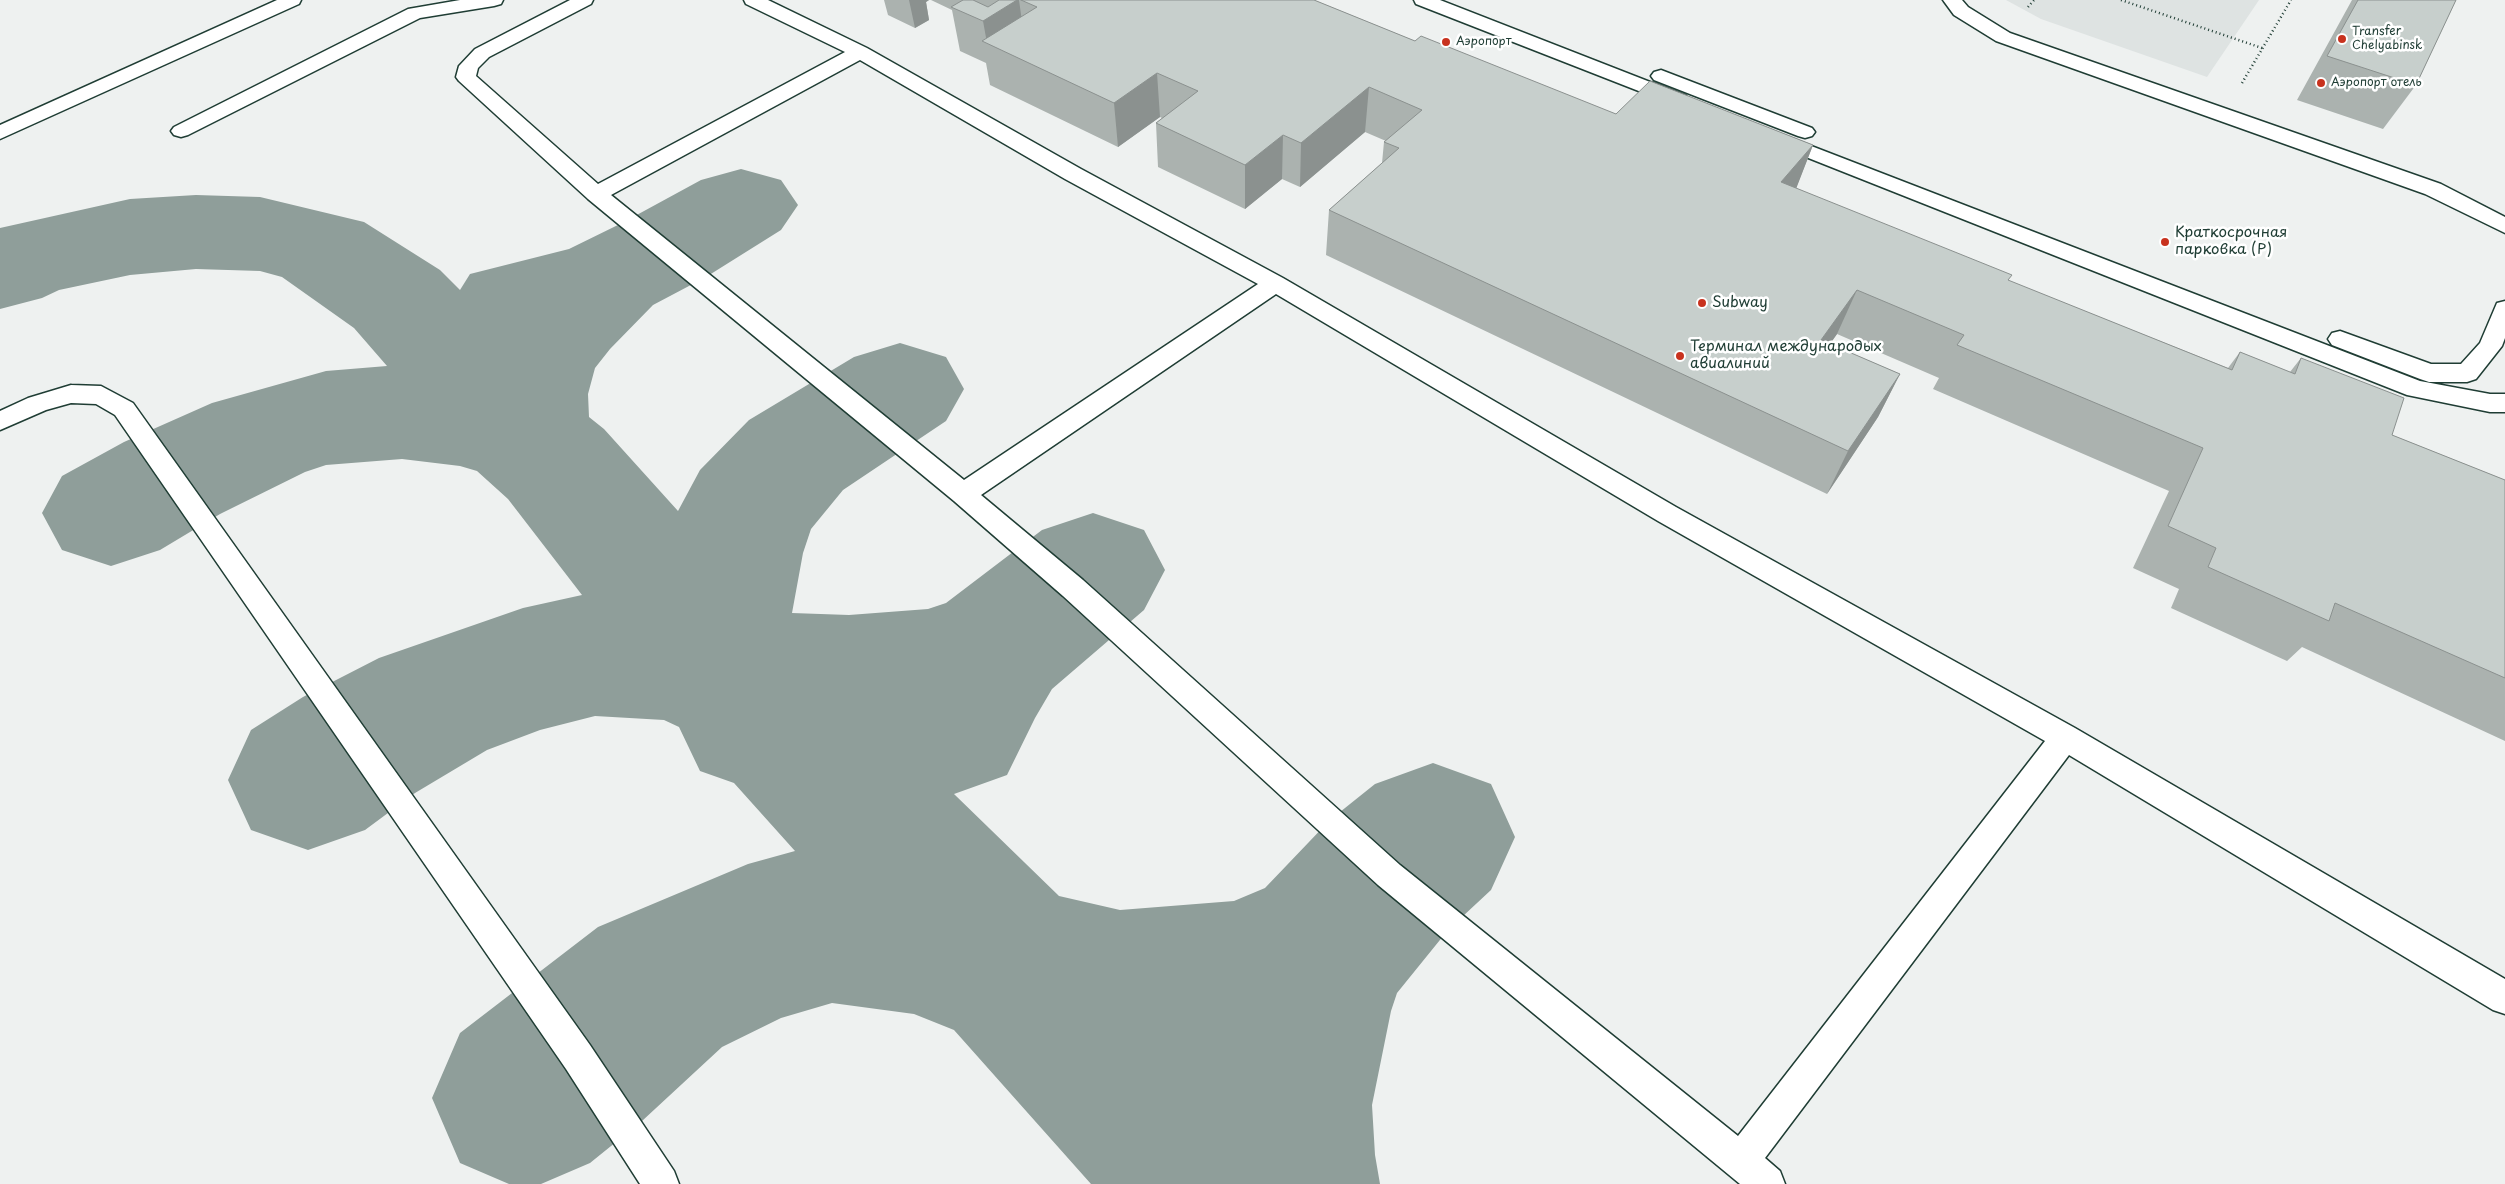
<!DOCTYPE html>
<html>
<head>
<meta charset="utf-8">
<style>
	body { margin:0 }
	canvas { display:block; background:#fff }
</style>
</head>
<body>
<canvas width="2505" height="1184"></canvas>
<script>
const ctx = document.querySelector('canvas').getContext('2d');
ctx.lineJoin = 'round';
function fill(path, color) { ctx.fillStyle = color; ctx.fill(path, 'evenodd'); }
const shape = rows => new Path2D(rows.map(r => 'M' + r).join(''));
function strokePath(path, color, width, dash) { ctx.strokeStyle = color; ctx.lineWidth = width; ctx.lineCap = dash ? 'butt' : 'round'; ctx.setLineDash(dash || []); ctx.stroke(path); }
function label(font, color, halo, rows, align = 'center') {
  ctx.font = font + ' "Playpen Sans",sans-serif'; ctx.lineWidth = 5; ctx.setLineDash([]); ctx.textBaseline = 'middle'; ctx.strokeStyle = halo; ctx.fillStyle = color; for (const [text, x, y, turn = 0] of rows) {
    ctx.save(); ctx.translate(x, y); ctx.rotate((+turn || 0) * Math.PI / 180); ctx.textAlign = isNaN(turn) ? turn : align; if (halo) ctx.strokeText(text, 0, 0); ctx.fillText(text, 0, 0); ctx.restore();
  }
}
const built = shape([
	[0,0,2505,0,2505,1184,0,1184]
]);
const green = shape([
	[2006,0,2259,0,2207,77,2041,19]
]);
const taxiway = shape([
	[741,169,781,180,798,205,781,230,706,277,653,305,610,349,595,368,588,394,589,417,604,429,678,511,700,470,749,420,854,357,900,343,946,357,964,389,946,421,843,490,811,529,803,553,792,613,849,615,928,609,946,603,1042,530,1093,513,1144,530,1165,570,1144,610,1052,689,1035,718,1007,775,954,794,1059,896,1120,910,1234,901,1265,888,1330,820,1375,784,1433,763,1491,784,1515,837,1491,890,1448,930,1397,993,1391,1011,1372,1105,1375,1155,1380,1184,1091,1184,954,1030,914,1014,832,1003,781,1018,722,1047,642,1121,590,1163,541,1184,509,1184,460,1163,432,1098,460,1033,598,927,748,864,795,851,734,783,700,771,679,727,664,720,595,716,540,730,487,750,415,793,365,830,308,850,251,830,228,780,251,730,303,697,379,658,523,608,582,595,508,499,477,471,460,466,402,459,326,465,305,472,220,514,160,550,111,566,62,550,42,513,62,476,124,442,212,403,326,371,387,366,354,328,282,277,260,271,196,269,130,275,59,290,42,298,0,309,0,228,130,199,196,195,260,197,364,222,440,270,460,290,470,274,569,249,622,223,701,180,741,169]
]);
const path = shape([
	[2121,0,2262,48],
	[2028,7,2034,0],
	[2242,83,2291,0]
]);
const lane = shape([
	[277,0,301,0,299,4,0,139,0,125,277,0],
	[460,0,503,0,501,4,494,6,420,18,188,135,181,137,174,135,171,131,174,127,408,9,460,0],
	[570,0,593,0,591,4,489,57,478,68,476,76,598,184,845,52,746,4,744,0,768,0,867,48,1081,169,1283,278,1676,507,2075,728,2505,979,2505,1014,2493,1010,2069,755,1765,1158,1780,1171,1785,1184,1740,1184,1378,885,1063,596,954,501,588,199,459,81,456,77,459,66,475,49,570,0],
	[860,60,1065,179,1258,284,964,480,611,195,860,60],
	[1276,294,1658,521,2045,741,1738,1136,1400,865,1083,580,981,495,1276,294],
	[1414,0,1440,0,1686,96,1689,100,1686,104,1679,106,1672,104,1416,4,1414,0],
	[1661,70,1812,128,1815,132,1812,136,1805,138,1798,136,1654,80,1651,76,1654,72,1661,70],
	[1775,132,2420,381,2490,394,2505,394,2505,412,2490,412,2407,395,1768,142,1765,138,1768,134,1775,132],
	[2505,301,2505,338,2502,346,2476,379,2467,382,2429,382,2420,379,2332,345,2328,339,2332,333,2340,331,2431,364,2461,364,2480,343,2497,303,2505,301],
	[71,385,101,386,133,403,590,1045,674,1171,679,1184,640,1184,566,1069,115,415,96,404,71,403,46,410,0,430,0,411,28,398,71,385]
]);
const secondary = shape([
	[1943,0,1962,0,1968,7,2010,33,2441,184,2505,217,2505,233,2425,194,1996,41,1954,15,1943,0]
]);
const wall = shape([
	[884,0,929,0,926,2,929,20,915,28,888,15],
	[931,0,1314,0,1415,41,1616,114,1813,145,1796,188,2009,281,2228,368,2240,352,2290,372,2301,358,2392,435,2505,480,2505,741,2302,647,2287,661,2171,608,2179,589,2133,568,2169,491,1933,389,1939,378,1837,334,1830,344,1900,374,1878,417,1827,494,1326,255,1329,210,1382,163,1384,142,1386,141,1365,132,1300,187,1282,179,1245,209,1158,167,1156,123,1162,118,1160,117,1118,147,990,85,986,63,960,51,952,10],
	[2352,0,2456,0,2416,85,2383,129,2297,100]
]);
const shadedWall = shape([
	[909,0,929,0,926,2,929,20,915,28],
	[1017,0,1019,0,1025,43,987,43,983,21],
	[1157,73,1160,117,1118,147,1114,103],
	[1369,87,1365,132,1300,187,1301,143],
	[1283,135,1282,179,1245,209,1245,165],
	[1813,145,1796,189,1781,182],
	[1857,290,1837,334,1802,383,1821,340],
	[1900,374,1878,417,1827,494,1848,451]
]);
const building = shape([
	[963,0,973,0,988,7,999,0,1017,0,983,21,951,7,963,0],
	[1021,0,1314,0,1415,41,1421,36,1616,114,1650,81,1813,145,1781,182,2012,275,2008,280,2232,370,2240,352,2295,374,2301,358,2404,398,2392,435,2505,480,2505,678,2335,603,2329,621,2208,567,2216,548,2168,526,2203,448,1957,345,1964,335,1857,290,1821,340,1900,374,1848,451,1329,210,1399,148,1384,142,1422,110,1369,87,1301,143,1283,135,1245,165,1156,123,1198,91,1157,73,1114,103,982,41,1037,7,1021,0],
	[2358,0,2456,0,2416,85,2327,56,2358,0]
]);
const markers = [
	[2342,39,5,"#c8321e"],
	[1446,42,5,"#c8321e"],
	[2321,83,5,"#c8321e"],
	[2165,242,5,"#c8321e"],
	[1702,303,5,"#c8321e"],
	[1680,356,5,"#c8321e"]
];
const farPoinames = [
	["Transfer",2352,32],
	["Chelyabinsk",2352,46],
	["Аэропорт",1456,42],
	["Аэропорт отель",2331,83]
];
const poiNames = [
	["Краткосрочная",2175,233],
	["парковка (P)",2175,250],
	["Subway",1712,303],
	["Терминал международых",1690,347],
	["авиалиний",1690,364]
];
fill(built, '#eef1f0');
fill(green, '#dee3e2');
fill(taxiway, '#8f9e9a');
strokePath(lane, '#1f3d34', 3);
strokePath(secondary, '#1f3d34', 3);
strokePath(path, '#1f3d34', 2.5, [1, 3]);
fill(lane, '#fff');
fill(secondary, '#fff');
fill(wall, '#abb2af');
fill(shadedWall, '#8b918f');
fill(building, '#c7cfcc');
strokePath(building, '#8b918f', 1);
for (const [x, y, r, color] of markers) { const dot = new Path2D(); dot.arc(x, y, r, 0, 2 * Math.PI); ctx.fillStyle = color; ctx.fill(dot); strokePath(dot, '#fff', 2); }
label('12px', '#1f3d34', '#fff', farPoinames, 'left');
label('15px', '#1f3d34', '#fff', poiNames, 'left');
</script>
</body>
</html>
